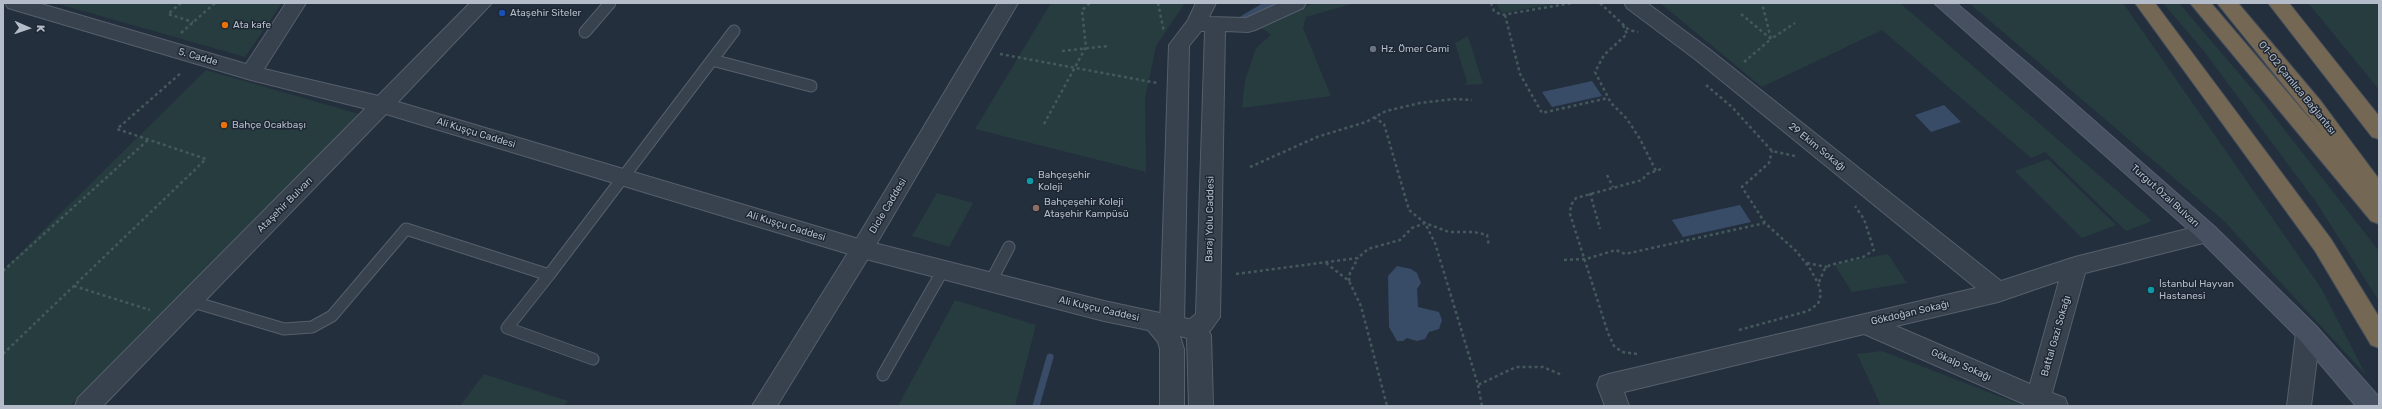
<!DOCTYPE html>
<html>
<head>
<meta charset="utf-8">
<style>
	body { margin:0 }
	#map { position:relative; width:2382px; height:409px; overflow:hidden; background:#242f3e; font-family:Rubik,sans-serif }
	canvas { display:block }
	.frame { position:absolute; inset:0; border:4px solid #b4bcc9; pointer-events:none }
	.north { position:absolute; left:8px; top:8px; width:40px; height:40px; -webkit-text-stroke:3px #1d2633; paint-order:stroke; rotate:92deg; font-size:11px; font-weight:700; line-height:16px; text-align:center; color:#b4bcc9 }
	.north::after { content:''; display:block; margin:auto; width:14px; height:18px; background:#b4bcc9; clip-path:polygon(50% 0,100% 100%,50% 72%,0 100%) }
</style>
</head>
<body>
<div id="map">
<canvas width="2382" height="409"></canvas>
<div class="frame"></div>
<div class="north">K</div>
</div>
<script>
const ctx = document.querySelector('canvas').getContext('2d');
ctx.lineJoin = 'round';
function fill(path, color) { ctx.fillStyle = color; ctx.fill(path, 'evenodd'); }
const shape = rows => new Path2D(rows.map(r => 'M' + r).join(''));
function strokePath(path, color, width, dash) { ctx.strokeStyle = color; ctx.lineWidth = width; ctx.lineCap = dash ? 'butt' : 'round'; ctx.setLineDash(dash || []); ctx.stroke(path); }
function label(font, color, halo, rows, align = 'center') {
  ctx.font = font + ' Rubik,sans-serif'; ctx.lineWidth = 3; ctx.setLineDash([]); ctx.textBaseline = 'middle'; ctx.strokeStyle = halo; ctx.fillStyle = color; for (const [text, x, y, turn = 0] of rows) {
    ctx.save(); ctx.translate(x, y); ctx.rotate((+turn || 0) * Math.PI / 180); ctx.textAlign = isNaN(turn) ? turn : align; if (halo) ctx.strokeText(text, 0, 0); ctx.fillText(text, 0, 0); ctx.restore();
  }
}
const green = shape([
	[55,3,282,3,245,57],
	[1051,3,1185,3,1156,46,1145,99,1146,172,975,129],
	[1314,3,1355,3,1306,17,1303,28,1331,96,1242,108,1245,80,1256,48,1271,35,1259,26],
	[1496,3,1558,3,1502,13],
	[1660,3,1900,3,2152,221,2126,231,2045,152,2031,158,1882,30,1762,87],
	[1969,3,2123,3,2321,288,2366,375,2223,220],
	[2163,3,2179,3,2259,97,2379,251,2379,301,2316,202,2203,50],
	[2308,3,2379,3,2379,90,2364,71],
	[1468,36,1483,84,1464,85,1467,82,1455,43],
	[206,70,359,114,70,406,3,406,3,270],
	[2048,159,2116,225,2082,238,2015,171],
	[937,193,973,203,949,247,912,236],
	[1888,254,1907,283,1852,292,1834,264],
	[955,300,1036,325,1015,406,898,406],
	[1882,351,2022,405,2022,406,1881,406,1857,354],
	[484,374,568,401,564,406,460,406]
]);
const water = shape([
	[1592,81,1602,96,1552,107,1542,92],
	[1944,105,1961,122,1931,132,1915,115],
	[1740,205,1751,222,1683,237,1672,220],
	[1397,266,1411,269,1417,273,1421,283,1417,289,1418,307,1439,312,1442,320,1439,329,1429,332,1425,339,1417,341,1407,338,1403,341,1397,341,1389,327,1388,276]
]);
const stream = shape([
	[1243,19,1270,3],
	[1036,406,1050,357]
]);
const path = shape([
	[181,3,168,14,193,22],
	[1158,3,1164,32],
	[1491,3,1494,11,1502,15,1572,3],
	[1600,3,1629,30,1638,32],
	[1741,14,1771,39,1795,23],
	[1505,15,1520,74,1542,113,1608,98],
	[1623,25,1627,34,1604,55,1595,72,1611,103,1627,119,1640,139,1656,171],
	[181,33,215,3],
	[1062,51,1108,46],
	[1000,54,1157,83],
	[1744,62,1771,39,1762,3],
	[1706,85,1732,107,1772,151,1795,156],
	[1374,117,1384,124,1409,210,1425,223,1449,232,1474,232,1487,235,1489,246],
	[1044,124,1086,47,1082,10,1090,3],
	[1250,167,1317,137,1366,122,1386,111,1420,103,1454,99,1472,100],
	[1607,175,1613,187],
	[1590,193,1600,229],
	[1564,260,1586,259,1616,250,1625,254,1765,223],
	[1326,263,1349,281,1361,306,1387,406],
	[1807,263,1827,267],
	[3,271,148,140],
	[1236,274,1358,258,1368,249,1400,240,1412,228,1425,223,1435,243,1478,385,1516,367,1543,367,1562,375],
	[1349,281,1350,273,1358,258],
	[1819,282,1824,270,1830,265,1863,257,1874,250,1864,219,1855,206],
	[74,286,150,310],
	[1739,330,1808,311,1818,304,1821,294,1818,283,1809,267,1796,251,1765,223,1742,187,1769,163,1772,151],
	[3,354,206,159,117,129,182,72],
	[1637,354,1622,352,1614,346,1608,333,1570,214,1571,205,1576,198,1642,180,1647,174,1664,168],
	[1478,385,1482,406]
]);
const service = shape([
	[585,32,610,3],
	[712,60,811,86],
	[549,275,507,328,593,359],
	[990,283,1009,247],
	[190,301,284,329,312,327,332,316,406,229,549,275,734,31],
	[883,375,943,270]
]);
const minor = shape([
	[5,3,38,3,246,64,286,3,306,3,264,69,383,97,390,100,393,105,390,110,383,113,251,80,8,8,5,3],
	[998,3,1018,3,870,255,777,406,752,406,854,243,998,3],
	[1196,3,1216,3,1209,17,1246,18,1279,3,1306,3,1303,8,1255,30,1248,32,1225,31,1220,317,1210,331,1194,339,1186,336,1182,329,1186,322,1196,314,1205,31,1201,31,1189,46,1184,325,1180,332,1172,335,1164,332,1160,325,1169,45,1188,20,1196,3],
	[1624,3,1647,3,1709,49,2001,281,2075,257,2207,224,2215,227,2218,233,2215,239,2207,242,2085,273,2052,393,2065,398,2068,406,2024,406,2024,404,1864,334,1624,392,1629,406,1605,406,1597,385,1600,377,1609,374,1976,288,1695,59,1627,8,1624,3],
	[2059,281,2030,384,1896,326,1998,302,2059,281],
	[2308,323,2316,326,2320,333,2311,406,2287,406,2296,333,2300,326,2308,323]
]);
const tertiary = shape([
	[470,3,492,3,398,102,862,240,1104,301,1202,322,1211,335,1213,406,1189,406,1187,338,1180,336,1184,349,1184,406,1160,406,1160,349,1158,342,1148,330,1104,321,862,258,386,114,103,406,75,406,78,398,470,3]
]);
const secondary = shape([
	[1934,3,1956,3,2058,89,2215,227,2316,326,2379,397,2379,406,2356,406,2300,340,2199,239,1934,3]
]);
const motorway = shape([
	[2135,3,2155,3,2331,239,2379,317,2379,348,2371,345,2315,251,2135,3],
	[2190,3,2211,3,2322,133,2217,3,2238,3,2320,100,2379,179,2379,224,2371,221,2190,3],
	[2268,3,2289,3,2379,116,2379,139,2372,137,2268,3]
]);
const markers = [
	[502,13,4,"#1a4fb4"],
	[225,25,4,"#e8710a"],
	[1373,49,4,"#6b7280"],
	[224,125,4,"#e8710a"],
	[1030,181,4,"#0f9aa8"],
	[1036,208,4,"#8d6e63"],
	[2151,290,4,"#0f9aa8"]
];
const poiNames = [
	["Ataşehir Siteler",510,13],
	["Ata kafe",233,25],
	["Hz. Ömer Cami",1381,49],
	["Bahçe Ocakbaşı",232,125],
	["Bahçeşehir",1038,175],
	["Koleji",1038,187],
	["Bahçeşehir Koleji",1044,202],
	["Ataşehir Kampüsü",1044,214],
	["İstanbul Hayvan",2159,284],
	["Hastanesi",2159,296]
];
const streetNames = [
	["5. Cadde",198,57,16],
	["O1-O2 Çamlıca Bağlantısı",2297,88,51],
	["Ali Kuşçu Caddesi",476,133,17],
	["29 Ekim Sokağı",1817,147,39],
	["Turgut Özal Bulvarı",2165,196,42],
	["Ataşehir Bulvarı",285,205,-45],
	["Dicle Caddesi",888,206,-59],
	["Baraj Yolu Caddesi",1210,219,-89],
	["Ali Kuşçu Caddesi",786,226,17],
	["Ali Kuşçu Caddesi",1099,309,13],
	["Gökdoğan Sokağı",1910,313,-13],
	["Battal Gazi Sokağı",2056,336,-74],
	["Gökalp Sokağı",1961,365,24]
];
fill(green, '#263c3f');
fill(water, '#394c67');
strokePath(stream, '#394c67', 7);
strokePath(service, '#565f6c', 13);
strokePath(minor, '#565f6c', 2);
strokePath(tertiary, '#565f6c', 2);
strokePath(secondary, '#565f6c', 2);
strokePath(motorway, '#434c59', 2);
strokePath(path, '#44595c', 2.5, [3, 3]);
strokePath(service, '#38414e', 11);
fill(minor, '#38414e');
fill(tertiary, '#38414e');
fill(secondary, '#465061');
fill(motorway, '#746855');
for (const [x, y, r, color] of markers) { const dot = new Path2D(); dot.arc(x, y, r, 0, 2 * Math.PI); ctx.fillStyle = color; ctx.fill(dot); strokePath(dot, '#1d2633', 1.5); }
label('10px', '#b4bcc9', '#1d2633', poiNames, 'left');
label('10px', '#b4bcc9', '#1d2633', streetNames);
</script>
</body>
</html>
